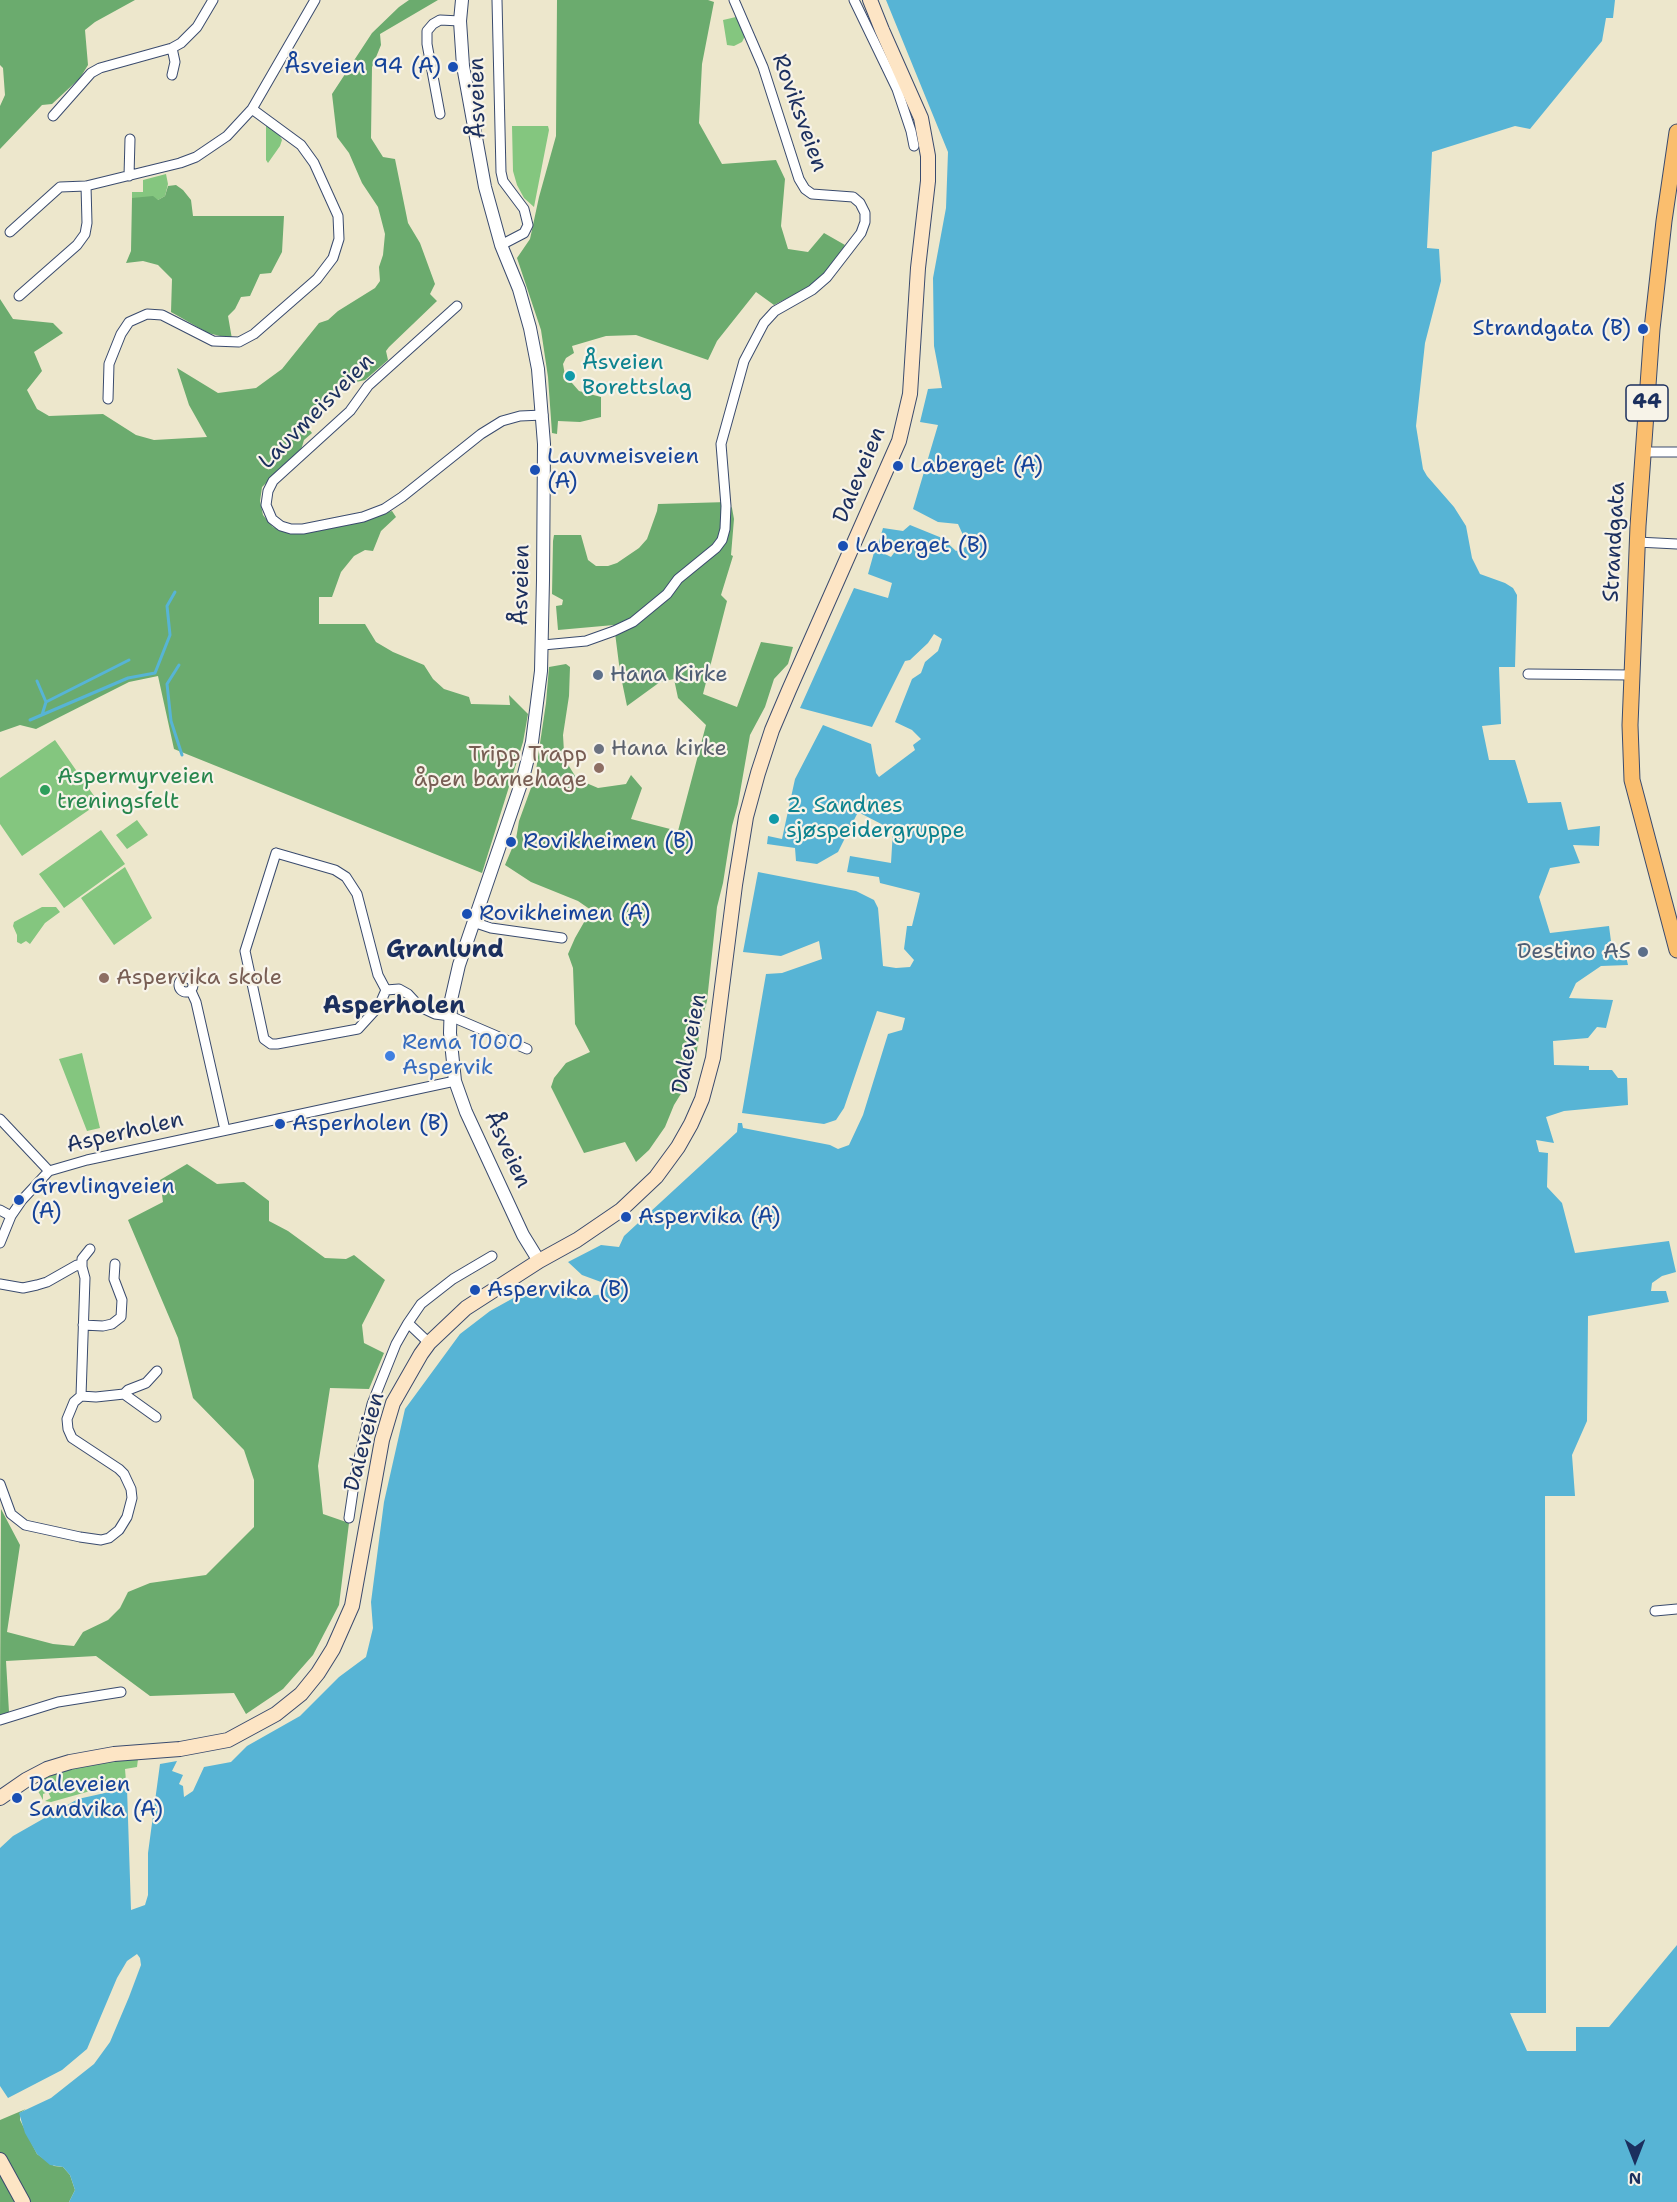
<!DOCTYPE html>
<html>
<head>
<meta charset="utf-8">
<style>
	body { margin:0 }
	#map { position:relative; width:1677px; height:2202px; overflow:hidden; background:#ede7cc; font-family:"Shantell Sans",sans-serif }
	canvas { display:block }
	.north { position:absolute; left:1605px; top:2130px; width:60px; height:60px; -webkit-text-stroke:4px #f7f3e8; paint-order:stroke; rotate:180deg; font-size:16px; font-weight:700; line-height:24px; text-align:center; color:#1b2f5e }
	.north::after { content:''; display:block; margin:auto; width:21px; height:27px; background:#1b2f5e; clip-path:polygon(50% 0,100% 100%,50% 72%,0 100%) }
</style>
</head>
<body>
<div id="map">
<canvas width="1677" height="2202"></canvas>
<div class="north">N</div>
</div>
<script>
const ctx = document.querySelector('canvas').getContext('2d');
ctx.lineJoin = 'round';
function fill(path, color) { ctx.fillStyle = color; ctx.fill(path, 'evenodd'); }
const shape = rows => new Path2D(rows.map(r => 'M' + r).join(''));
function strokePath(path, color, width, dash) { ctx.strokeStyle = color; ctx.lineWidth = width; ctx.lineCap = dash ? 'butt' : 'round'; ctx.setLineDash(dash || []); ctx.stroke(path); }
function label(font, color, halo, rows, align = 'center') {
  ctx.font = font + ' "Shantell Sans",sans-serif'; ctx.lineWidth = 4.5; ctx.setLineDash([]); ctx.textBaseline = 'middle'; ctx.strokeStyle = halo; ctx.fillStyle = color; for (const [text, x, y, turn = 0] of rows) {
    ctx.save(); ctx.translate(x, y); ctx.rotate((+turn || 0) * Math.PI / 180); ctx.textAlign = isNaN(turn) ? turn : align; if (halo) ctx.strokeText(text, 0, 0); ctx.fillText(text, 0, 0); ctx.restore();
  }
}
const green = shape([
	[736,17,745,36,742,42,734,46,727,45,723,20],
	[266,125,278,132,282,140,280,146,268,163,266,160],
	[512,126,548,126,549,130,534,207,524,198,517,185,513,171],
	[166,174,168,184,165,196,158,200,132,198,132,192,143,192,143,180],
	[55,740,99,803,22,856,0,824,0,778],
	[137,820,148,835,127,849,116,835],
	[101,830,125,864,64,908,39,874],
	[125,867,152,918,114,945,81,898],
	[42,907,56,907,60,912,45,923,30,944,26,941,21,944,17,942,17,935,13,926,14,922],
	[82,1053,100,1128,87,1131,59,1059],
	[138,1759,137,1767,125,1769,126,1781,51,1802,45,1801,51,1798,48,1792,43,1794,43,1800,38,1791,39,1784,43,1779,70,1768,97,1762]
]);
const forest = shape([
	[0,0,135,0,95,22,85,30,88,65,80,78,52,104,42,105,0,149,0,106,5,95,3,68,0,65],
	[409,0,438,0,380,34,381,45,372,67,371,138,383,157,395,159,408,223,420,243,435,284,430,294,437,301,389,347,386,351,388,360,365,380,348,384,304,423,312,433,304,440,301,450,262,487,260,501,263,515,273,527,292,534,319,531,392,511,396,517,381,531,373,551,365,550,354,556,341,572,332,597,319,597,319,624,365,624,376,642,393,652,424,665,433,679,444,689,469,697,471,704,510,705,509,695,528,714,523,742,482,873,174,749,158,676,129,682,36,729,20,725,0,732,0,299,13,319,53,323,63,333,34,352,42,371,27,390,37,409,49,416,103,414,136,435,154,440,207,437,189,405,177,368,218,393,256,388,282,369,319,323,328,320,338,311,375,288,380,281,379,267,383,255,385,234,378,207,362,183,349,153,337,137,332,94,372,33,399,7],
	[557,0,708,0,714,2,702,64,699,123,722,164,776,160,785,179,781,226,788,249,808,252,824,233,845,245,829,269,807,288,774,305,756,292,717,341,708,360,636,335,606,336,572,346,574,353,566,358,563,364,565,375,579,391,601,397,601,417,580,422,558,421,557,434,552,433,548,377,541,330,517,258,530,239,539,197,556,136],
	[176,185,183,190,191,200,193,216,284,216,282,252,271,273,260,274,250,296,241,297,235,309,228,316,232,339,208,333,171,312,172,279,158,265,143,261,126,263,131,251,132,198,153,196,158,200,165,196,168,186],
	[728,502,732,508,734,519,731,555,733,556,721,595,727,601,703,694,737,707,761,642,793,647,788,664,774,679,765,707,750,735,738,804,732,826,723,883,717,907,707,1001,701,1023,697,1050,687,1084,674,1105,665,1127,649,1150,636,1162,625,1142,584,1153,551,1087,554,1078,566,1063,590,1052,575,1024,573,968,568,954,575,938,591,910,578,901,531,882,505,865,516,839,519,821,535,777,546,703,549,667,566,664,570,667,569,696,563,735,564,752,567,763,577,779,598,788,626,784,631,775,642,788,631,819,678,831,706,725,678,698,674,679,660,682,627,706,620,672,614,625,558,630,556,606,562,605,563,600,552,594,553,541,554,535,581,535,588,560,596,566,608,566,617,563,639,548,647,539,657,511,658,504],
	[187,1164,217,1184,244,1182,269,1201,269,1221,288,1231,325,1258,346,1259,354,1255,385,1280,362,1325,364,1343,384,1353,369,1389,330,1388,318,1466,323,1514,349,1523,339,1605,313,1655,283,1689,246,1714,234,1693,150,1696,96,1656,6,1661,9,1712,0,1715,1,1509,20,1545,7,1632,53,1644,74,1646,83,1632,108,1620,120,1608,128,1592,150,1583,206,1575,254,1527,254,1480,244,1450,193,1398,178,1338,128,1220,163,1202,160,1180],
	[26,2109,20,2113,20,2120,37,2154,54,2166,63,2167,70,2175,75,2190,69,2202,0,2202,0,2120]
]);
const water = shape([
	[886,0,1615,0,1613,18,1606,18,1602,41,1530,129,1515,126,1432,152,1427,248,1439,249,1441,281,1425,343,1416,426,1423,469,1427,476,1454,507,1466,526,1472,558,1480,574,1505,583,1513,588,1517,595,1515,667,1499,667,1501,724,1482,726,1489,760,1515,760,1528,803,1561,802,1568,830,1600,826,1599,846,1573,845,1580,863,1550,868,1539,897,1550,933,1609,926,1612,949,1624,948,1628,965,1601,966,1576,983,1569,998,1613,1000,1606,1028,1597,1027,1588,1038,1553,1041,1554,1065,1589,1066,1589,1070,1612,1070,1618,1078,1627,1078,1628,1105,1564,1111,1546,1117,1554,1143,1536,1140,1539,1152,1548,1153,1547,1187,1562,1203,1575,1253,1669,1241,1676,1272,1662,1276,1652,1283,1651,1291,1666,1291,1669,1302,1588,1316,1587,1421,1572,1455,1575,1496,1545,1496,1546,2013,1510,2013,1527,2051,1576,2051,1576,2027,1609,2027,1677,1945,1677,2202,69,2202,75,2190,70,2175,63,2167,50,2165,37,2154,25,2133,19,2113,51,2098,94,2064,110,2042,129,1997,141,1965,140,1958,137,1954,127,1961,117,1978,87,2049,62,2070,8,2098,0,2086,0,1848,13,1836,78,1799,127,1788,131,1910,145,1905,148,1895,148,1853,160,1764,177,1761,172,1771,183,1775,179,1784,183,1786,184,1797,193,1791,204,1767,231,1762,247,1746,300,1716,339,1677,366,1657,373,1628,371,1602,384,1502,405,1409,460,1334,490,1311,535,1286,577,1300,577,1289,590,1296,603,1294,601,1282,582,1275,568,1262,601,1245,619,1247,624,1236,737,1132,738,1123,742,1123,743,1128,830,1145,838,1149,849,1145,863,1115,888,1034,902,1030,905,1018,877,1011,844,1108,836,1120,824,1124,742,1113,766,974,782,973,822,959,819,941,781,956,743,952,758,872,856,891,874,900,878,908,883,966,896,968,910,967,914,960,904,949,907,926,912,926,920,893,880,883,879,877,847,872,850,856,891,863,893,830,858,812,838,852,817,864,796,861,795,848,767,844,768,836,782,839,795,779,823,725,871,744,876,773,879,777,915,750,913,745,921,739,912,730,895,722,912,679,921,673,925,662,938,651,942,639,934,634,928,643,910,660,905,661,872,727,800,708,854,588,888,598,892,583,868,574,875,549,891,557,899,546,895,543,891,551,878,545,883,528,903,531,910,525,942,538,956,551,968,546,958,524,938,522,913,509,938,425,920,422,928,389,942,388,934,346,933,278,946,208,948,152]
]);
const stream = shape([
	[179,665,167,684,171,721,182,755],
	[37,681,46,702,42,715],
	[46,702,129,660],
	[30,720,128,678,155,673,170,635,167,606,175,592]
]);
const minor = shape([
	[497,0,501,172,503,181,524,209,528,225,524,233,501,245],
	[854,0,897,89,911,131,914,146],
	[172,75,175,62,172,48],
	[440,114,427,44,427,31,433,24,440,20,460,21],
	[53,116,91,73,100,68,172,48,181,43,197,27,213,0],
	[129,176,130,139],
	[10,232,60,187,86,186,180,163,196,157,227,136,252,109,315,0],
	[19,296,77,245,85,234,87,223,86,186],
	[457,306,368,386,350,411,273,481,268,491,266,505,272,519,281,526,291,529,303,529,363,517,384,509,402,497,481,434,502,421,520,416,543,415],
	[108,399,109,364,121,334,129,322,147,314,162,315,213,341,239,342,254,334,317,279,333,258,339,239,338,216,314,163,301,145,252,109],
	[1643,452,1677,452],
	[1637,542,1677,544],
	[543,645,586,641,614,631,633,622,667,594,678,579,716,548,722,540,725,529,726,506,721,444,744,361,764,323,775,311,812,290,827,277,861,233,865,222,865,213,860,203,853,197,812,194,805,189,799,179,763,67,734,0],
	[1528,674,1631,675],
	[276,853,335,870,346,877,357,894,378,975,386,990,379,1006,358,1029,277,1044,271,1044,264,1039,245,951,276,853],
	[473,922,491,928,562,938],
	'179 985a7 7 0 1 1 14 0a7 7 0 1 1-14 0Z',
	[386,990,399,989,408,994,420,1007,435,1014,450,1016,527,1049],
	[191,991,196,1002,225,1130],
	[0,1119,49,1171],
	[0,1210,11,1216],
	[0,1243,11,1216,22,1200,49,1171,87,1160,455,1081],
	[82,1267,82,1259,90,1249],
	[0,1284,23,1288,37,1285,47,1282,77,1265,82,1267,85,1278,81,1396],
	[408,1323,429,1343],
	[83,1325,103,1326,112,1324,121,1317,122,1300,114,1279,115,1264],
	[124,1394,156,1417],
	[0,1484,11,1514,25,1525,80,1537,101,1540,109,1538,119,1530,127,1517,132,1498,131,1489,124,1474,119,1469,72,1438,68,1429,67,1419,74,1402,81,1396,96,1397,124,1394,128,1390,146,1383,157,1371],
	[349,1518,356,1471,372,1404,396,1344,408,1323,421,1304,453,1279,492,1256],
	[1655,1611,1677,1609],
	[0,1720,58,1702,121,1692]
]);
const tertiary = shape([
	[462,0,460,21,463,66,485,187,501,245,519,289,530,328,538,369,544,444,543,580,541,671,532,742,523,778,459,965,451,1000,450,1033,455,1081,466,1112,523,1235,539,1261]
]);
const secondary = shape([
	[0,1798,26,1780,47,1769,70,1762,114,1754,180,1749,228,1740,276,1714,301,1694,318,1673,333,1649,352,1606,382,1440,393,1403,421,1354,429,1343,466,1308,539,1261,577,1240,621,1210,656,1177,678,1147,691,1124,702,1099,713,1058,735,885,746,817,758,773,772,730,789,690,899,441,910,394,918,268,928,181,928,156,921,118,882,30,870,0],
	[0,2160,23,2202]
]);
const primary = shape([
	[1677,132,1664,221,1652,329,1638,526,1630,725,1632,780,1677,950]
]);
const markers = [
	[453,67,6,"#1a4fb4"],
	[1643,329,6,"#1a4fb4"],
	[570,376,6,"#0f9aa8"],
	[898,466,6,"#1a4fb4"],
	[535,470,6,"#1a4fb4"],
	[843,546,6,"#1a4fb4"],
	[598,675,6,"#5c6f8a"],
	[599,749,6,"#6b7280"],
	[599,768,6,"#8d6e63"],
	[45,790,6,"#2e9e5b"],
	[774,819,6,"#0f9aa8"],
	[511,842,6,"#1a4fb4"],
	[467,914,6,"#1a4fb4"],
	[1643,952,6,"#5c6f8a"],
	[104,978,6,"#8d6e63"],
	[390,1056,6,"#3f7fe0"],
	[280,1124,6,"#1a4fb4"],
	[19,1200,6,"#1a4fb4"],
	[626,1217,6,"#1a4fb4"],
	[475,1290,6,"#1a4fb4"],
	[17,1798,6,"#1a4fb4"]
];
const shields = [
	[1647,403,42]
];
const shieldNames = [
	["44",1647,403]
];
const transitNames = [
	["Åsveien 94 (A)",441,67,"right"],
	["Strandgata (B)",1631,329,"right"],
	["Lauvmeisveien",547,457],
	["(A)",547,482],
	["Laberget (A)",910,466],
	["Laberget (B)",855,546],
	["Rovikheimen (B)",523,842],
	["Rovikheimen (A)",479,914],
	["Asperholen (B)",292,1124],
	["Grevlingveien",31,1187],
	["(A)",31,1212],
	["Aspervika (A)",638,1217],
	["Aspervika (B)",487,1290],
	["Daleveien",29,1785],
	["Sandvika (A)",29,1810]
];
const streetNames = [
	["Åsveien",478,98,-91],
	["Roviksveien",799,113,70],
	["Lauvmeisveien",317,412,-45],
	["Daleveien",860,475,-67],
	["Strandgata",1615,542,-87],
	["Åsveien",522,585,-89],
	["Daleveien",690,1044,-79],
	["Asperholen",125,1133,-13],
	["Åsveien",507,1150,65],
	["Daleveien",365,1442,-75]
];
const cultureNames = [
	["Åsveien",582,363],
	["Borettslag",582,388],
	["2. Sandnes",786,806],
	["sjøspeidergruppe",786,831]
];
const serviceNames = [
	["Hana Kirke",610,675],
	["Destino AS",1631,952,"right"]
];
const worshipNames = [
	["Hana kirke",611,749]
];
const educationNames = [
	["Tripp Trapp",587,755],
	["åpen barnehage",587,780],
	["Aspervika skole",116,978,"left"]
];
const leisureNames = [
	["Aspermyrveien",57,777],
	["treningsfelt",57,802]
];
const shopNames = [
	["Rema 1000",402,1043],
	["Aspervik",402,1068]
];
const neighbourhoodNames = [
	["Granlund",445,951],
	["Asperholen",394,1007]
];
fill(green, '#84c67f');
fill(forest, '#6bab6e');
fill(water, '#57b4d5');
strokePath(stream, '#57b4d5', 3);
strokePath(minor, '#3a4b6e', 11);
strokePath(tertiary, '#3a4b6e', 14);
strokePath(secondary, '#3a4b6e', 16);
strokePath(primary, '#3a4b6e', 17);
strokePath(minor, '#fff', 9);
strokePath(tertiary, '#fff', 12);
strokePath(secondary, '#fde5c5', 14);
strokePath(primary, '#fabe6e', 15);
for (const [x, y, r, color] of markers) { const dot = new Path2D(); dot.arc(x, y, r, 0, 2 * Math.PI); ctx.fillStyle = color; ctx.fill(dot); strokePath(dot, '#f7f3e8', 2); }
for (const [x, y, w] of shields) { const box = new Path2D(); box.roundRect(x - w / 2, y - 18, w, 36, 4.5); ctx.fillStyle = '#f7f3e8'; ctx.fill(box); strokePath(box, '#1b2f5e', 1.5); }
label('bold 21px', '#1b2f5e', null, shieldNames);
label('22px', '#164399', '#f7f3e8', transitNames, 'left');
label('22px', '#1b2f5e', '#f7f3e8', streetNames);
label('22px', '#0d838f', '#f7f3e8', cultureNames, 'left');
label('22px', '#4e5e75', '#f7f3e8', serviceNames, 'left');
label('22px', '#5b616d', '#f7f3e8', worshipNames, 'left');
label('22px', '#785e54', '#f7f3e8', educationNames, 'right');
label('22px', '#27864d', '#f7f3e8', leisureNames, 'left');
label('22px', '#366cbe', '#f7f3e8', shopNames, 'left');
label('bold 24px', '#1b2f5e', '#f7f3e8', neighbourhoodNames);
</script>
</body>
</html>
